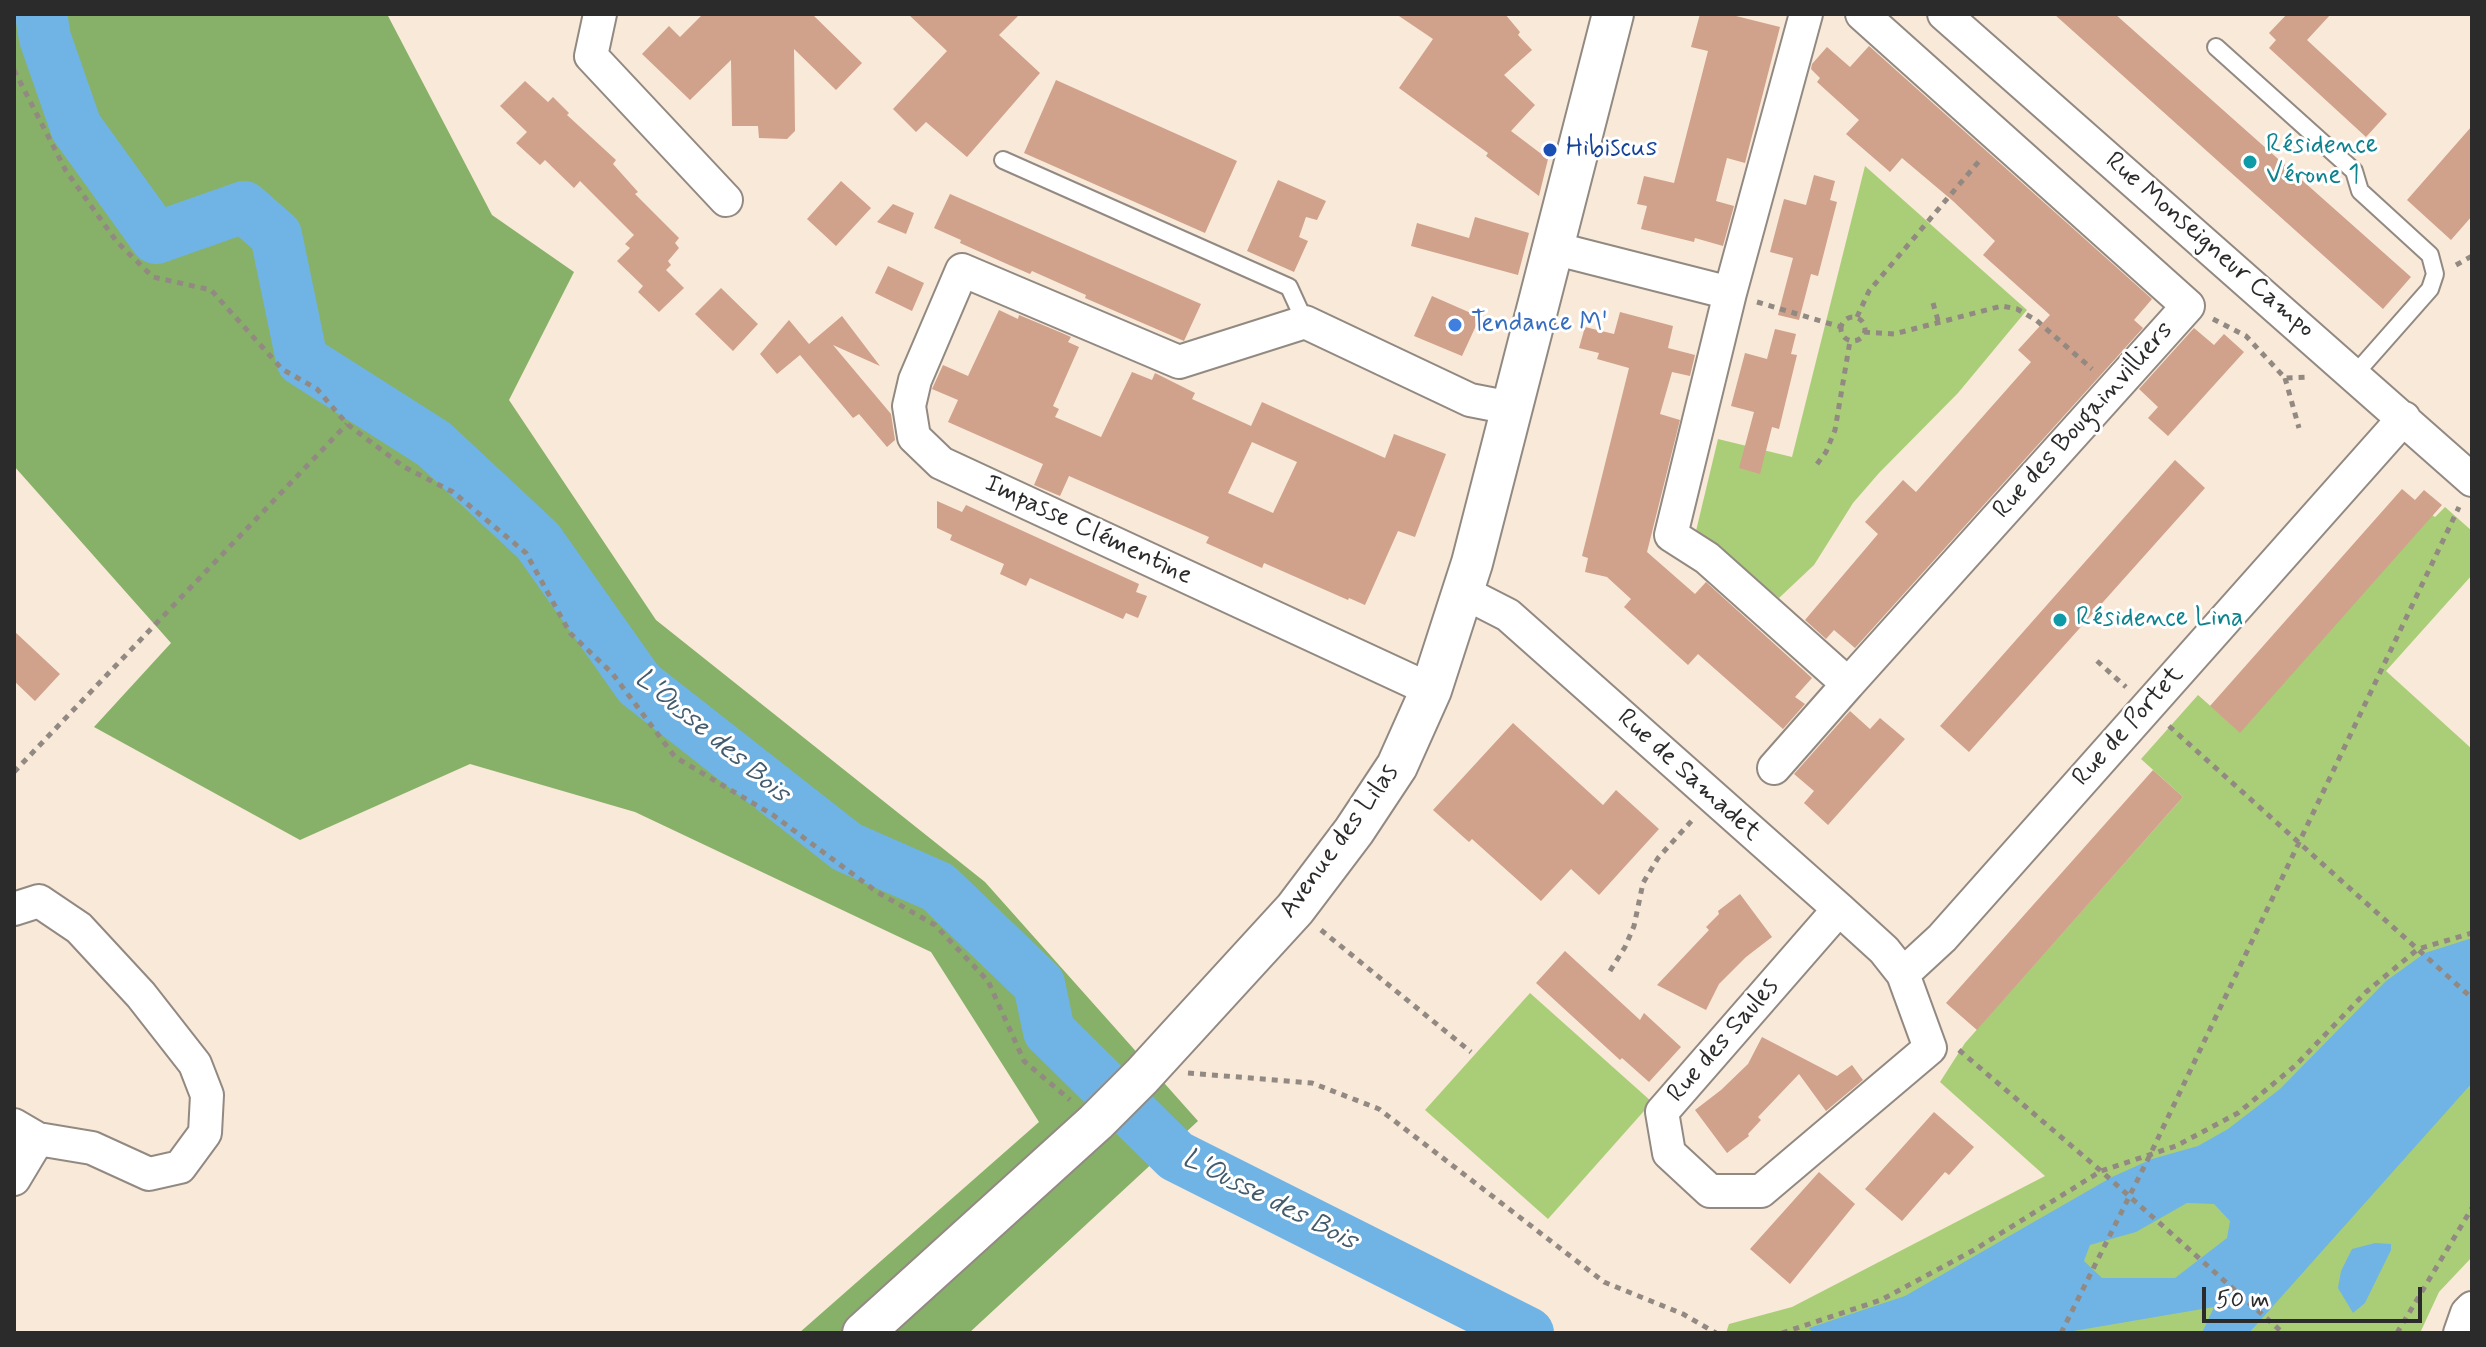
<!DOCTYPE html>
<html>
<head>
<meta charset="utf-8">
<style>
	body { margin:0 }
	#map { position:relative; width:2486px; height:1347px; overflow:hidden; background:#f9e9d8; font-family:Mynerve,sans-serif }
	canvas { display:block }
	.frame { position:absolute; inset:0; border:16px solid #2b2b2b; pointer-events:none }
	.scale { position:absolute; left:2202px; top:1287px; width:220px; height:36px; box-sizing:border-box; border:4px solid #2b2b2b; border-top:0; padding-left:10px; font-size:24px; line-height:28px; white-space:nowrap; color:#2b2b2b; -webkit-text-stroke:6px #fff; paint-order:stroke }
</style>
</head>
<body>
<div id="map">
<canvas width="2486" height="1347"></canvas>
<div class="frame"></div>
<div class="scale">50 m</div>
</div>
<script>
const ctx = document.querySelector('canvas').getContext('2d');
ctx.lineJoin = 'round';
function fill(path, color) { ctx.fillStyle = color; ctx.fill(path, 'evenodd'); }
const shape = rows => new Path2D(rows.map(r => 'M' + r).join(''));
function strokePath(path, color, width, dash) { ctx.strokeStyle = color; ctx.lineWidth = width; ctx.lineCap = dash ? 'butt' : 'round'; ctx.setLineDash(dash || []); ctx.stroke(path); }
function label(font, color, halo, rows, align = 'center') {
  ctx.font = font + ' Mynerve,sans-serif'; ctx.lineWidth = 6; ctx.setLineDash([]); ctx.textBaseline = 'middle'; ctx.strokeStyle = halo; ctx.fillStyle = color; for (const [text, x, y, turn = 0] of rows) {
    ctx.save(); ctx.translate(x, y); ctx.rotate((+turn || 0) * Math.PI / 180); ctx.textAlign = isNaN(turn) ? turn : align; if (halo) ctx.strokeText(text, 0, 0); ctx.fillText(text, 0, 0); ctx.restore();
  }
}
const green = shape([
	[1865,166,2027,310,1958,393,1879,473,1853,503,1814,565,1779,598,1696,531,1718,439,1792,457],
	[2445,507,2472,531,2472,575,2386,671,2472,749,2472,1257,2439,1292,2420,1333,1726,1333,1729,1324,1792,1307,2045,1176,1940,1082,1965,1043,2183,797,2141,759,2198,695,2240,732,2432,515,2435,517],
	[1530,993,1652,1102,1548,1219,1425,1110]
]);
const forest = shape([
	[14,14,387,14,492,215,574,272,509,400,656,620,985,882,1198,1121,969,1333,799,1333,1039,1122,931,952,635,812,470,764,300,840,94,727,171,643,14,466]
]);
const water = shape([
	[2472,938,2472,1083,2249,1333,2202,1333,2214,1307,2062,1333,1813,1333,1809,1328,1905,1296,2112,1177,2152,1159,2198,1146,2228,1129,2280,1089,2386,981,2425,953],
	[2187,1203,2214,1204,2230,1221,2227,1238,2175,1278,2102,1278,2084,1261,2090,1245,2136,1232],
	[2375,1243,2391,1244,2391,1250,2365,1303,2353,1313,2338,1288,2341,1271,2352,1249]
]);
const river = shape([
	[41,14,45,38,76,127,156,238,244,207,276,235,302,360,434,444,538,541,639,684,847,847,938,887,1039,984,1049,1031,1176,1156,1528,1333]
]);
const building = shape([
	[703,14,812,14,862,63,836,90,794,49,795,131,787,139,759,138,758,126,732,126,731,60,690,100,642,54,669,26,680,37],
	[908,14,1020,14,999,35,1040,73,967,157,926,122,916,132,893,109,947,51],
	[1396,14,1505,14,1520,32,1518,35,1532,50,1504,75,1535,105,1511,131,1548,159,1539,196,1486,156,1488,153,1399,88,1433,39],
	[1700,14,1728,14,1780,27,1745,163,1727,158,1716,201,1734,206,1723,246,1695,238,1694,242,1641,229,1647,206,1637,204,1644,176,1674,183,1708,51,1691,47],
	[2054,14,2115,14,2411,277,2383,309],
	[2287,14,2331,14,2307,40,2387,114,2366,137,2269,48,2276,40,2269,33],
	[1869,46,2152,299,2134,320,2143,328,1855,648,1834,630,1826,639,1805,620,1878,534,1865,522,1903,480,1916,492,2031,362,2018,350,2050,315,1983,255,1995,241,1953,201,1902,158,1890,172,1846,134,1859,120,1817,82,1820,78,1811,69,1812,64,1827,47,1850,67],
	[1056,80,1237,161,1205,233,1024,153],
	[525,81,548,102,553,97,569,113,567,115,616,160,613,164,638,192,635,194,679,238,675,243,679,248,668,261,671,265,666,270,684,288,659,312,638,292,643,286,617,261,630,248,625,244,634,235,580,181,574,188,545,160,540,165,516,143,527,132,500,106],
	[2472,126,2472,216,2451,240,2407,200],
	[1814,175,1835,181,1830,200,1837,202,1818,276,1811,274,1799,320,1778,315,1793,258,1770,252,1784,199,1806,205],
	[1278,180,1326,201,1317,220,1306,217,1299,237,1308,241,1294,272,1247,251],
	[841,181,871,208,836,246,807,219],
	[950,194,1201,304,1184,341,1085,298,1086,295,1032,271,1030,274,1007,264,960,243,961,240,934,228],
	[893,204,914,213,906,234,877,222],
	[1475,217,1529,233,1518,275,1411,246,1417,223,1469,238],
	[888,266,924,283,912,311,875,293],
	[721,288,758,324,733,351,695,314],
	[1432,296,1480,317,1462,356,1414,336],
	[999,310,1018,319,1019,315,1062,333,1071,337,1068,342,1079,347,1053,406,1059,409,1055,417,1101,437,1132,372,1152,380,1155,373,1195,393,1192,399,1251,426,1262,402,1385,458,1394,434,1446,454,1415,537,1398,531,1365,605,1349,598,1348,600,1264,563,1262,568,1206,543,1209,537,1069,476,1060,496,1034,485,1043,464,948,422,958,400,932,389,943,365,968,376],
	[1252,442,1297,462,1273,513,1228,493],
	[1620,312,1673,326,1668,348,1695,355,1690,376,1672,372,1660,414,1680,420,1647,552,1695,594,1706,582,1812,678,1795,697,1805,704,1783,729,1698,654,1688,665,1624,607,1631,599,1607,577,1585,572,1588,558,1582,556,1629,368,1597,359,1599,353,1579,348,1585,327,1614,334],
	[842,316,880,366,833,345,891,414,895,440,887,447,859,414,853,418,800,355,777,374,760,354,789,320,809,344],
	[2194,328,2214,345,2224,334,2244,352,2168,436,2148,418,2158,407,2139,389],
	[1775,329,1796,334,1791,354,1797,355,1779,429,1772,427,1760,474,1739,468,1754,412,1731,406,1745,353,1767,359],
	[2175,460,2205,488,1969,752,1940,726],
	[2402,489,2415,500,2424,490,2442,505,2240,733,2210,706],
	[937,501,962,512,966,505,1139,584,1136,592,1147,596,1138,618,1126,613,1123,619,1030,578,1026,586,1000,574,1004,564,950,540,952,535,937,528],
	[14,631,60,674,35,701,14,681],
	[1850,711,1870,729,1880,718,1905,739,1828,825,1804,803,1814,791,1794,774],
	[1513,723,1603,805,1616,790,1659,829,1599,895,1571,869,1541,901,1472,839,1469,842,1433,810],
	[2153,770,2183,797,1977,1030,1946,1003],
	[1740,894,1772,937,1746,957,1719,984,1706,1010,1657,985,1709,930,1706,927,1719,914,1718,911],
	[1565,951,1640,1020,1644,1013,1681,1047,1649,1082,1622,1058,1620,1060,1536,983],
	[1762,1037,1837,1076,1852,1065,1863,1080,1826,1111,1799,1074,1758,1117,1761,1120,1748,1134,1749,1136,1727,1153,1695,1110,1721,1090,1748,1064],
	[1934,1112,1974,1147,1949,1175,1945,1172,1902,1221,1865,1189],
	[1819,1172,1855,1204,1790,1284,1750,1249]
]);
const path = shape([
	[14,70,66,171,117,242,153,277,211,290,282,369,317,389,347,424,404,467,453,492,526,553,570,633,612,673,675,757,773,815,877,892,935,925,988,981,1024,1061,1070,1100],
	[2456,265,2472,256],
	[1757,302,1841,327],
	[1933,303,1939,324],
	[1857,317,1869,291,1980,160],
	'1841 329a12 12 0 1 1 24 0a12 12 0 1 1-24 0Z',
	[2213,319,2246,336,2285,378,2309,377],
	[1864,332,1894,334,2002,306,2017,309,2036,320,2092,369],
	[2285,378,2299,428],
	[1817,464,1826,452,1835,430,1850,341],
	[2097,661,2126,687],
	[2169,726,2472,998],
	[14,772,347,424],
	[1321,930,1471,1052],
	[1610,971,1625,947,1634,926,1643,883,1658,858,1695,817],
	[1959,1050,2101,1171,2283,1333],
	[1188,1073,1312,1083,1379,1109,1604,1282,1683,1314,1716,1333],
	[1782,1333,1881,1300,1974,1250,2101,1171,2176,1146,2238,1113,2296,1065,2366,992,2418,949,2472,933],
	[2061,1333,2150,1155,2459,507],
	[2397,1333,2472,1208]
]);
const service = shape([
	[2216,47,2354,171,2360,191,2430,255,2435,274,2430,289,2355,374],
	[1003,160,1289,287,1305,322]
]);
const minor = shape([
	[600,14,591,56,726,200],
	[1806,14,1730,293,1671,535,1707,558,1848,684,2188,306,1862,14],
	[1944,14,2472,480],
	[1553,248,1730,293],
	[1463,592,1508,615,1839,909,1884,950,1903,974],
	[1431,690,941,463,914,437,909,406,915,380,962,270,1179,362,1305,322,1470,400,1511,408],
	[1774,768,1848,684],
	[14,909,39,901,79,928,141,995,195,1064,207,1095,205,1133,180,1167,149,1174,92,1148,38,1139,14,1125],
	[1839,909,1662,1112,1669,1153,1710,1191,1761,1191,1930,1048,1903,974,1942,938,2404,418],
	[14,1179,38,1139],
	[2460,1333,2467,1313,2472,1308]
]);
const tertiary = shape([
	[863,1333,1096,1122,1142,1076,1295,909,1354,831,1397,766,1431,690,1472,563,1613,14]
]);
const markers = [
	[1550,150,8,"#1a4fb4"],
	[2250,162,8,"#0f9aa8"],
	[1455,325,8,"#3f7fe0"],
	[2060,620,8,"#0f9aa8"]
];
const cultureNames = [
	["Résidence",2266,147],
	["Vérone 1",2266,177],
	["Résidence Lina",2076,620]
];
const transitNames = [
	["Hibiscus",1566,150]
];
const streetNames = [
	["Rue Monseigneur Campo",2209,246,41],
	["Rue des Bougainvilliers",2084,421,-48],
	["Impasse Clémentine",1088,531,25],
	["Rue de Portet",2129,727,-48],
	["Rue de Samadet",1688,776,42],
	["Avenue des Lilas",1340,842,-54],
	["Rue des Saules",1724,1041,-49]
];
const shopNames = [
	["Tendance M'",1471,325]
];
const waterNames = [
	["L'Ousse des Bois",711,737,40],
	["L'Ousse des Bois",1269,1201,27]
];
fill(green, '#aace78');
fill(forest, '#87b168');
fill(water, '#70b4e5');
strokePath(river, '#70b4e5', 52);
fill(building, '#d0a18b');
strokePath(service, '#928a82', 20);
strokePath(minor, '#928a82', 36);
strokePath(tertiary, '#928a82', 44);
strokePath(path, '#928a82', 5, [6, 6]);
strokePath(service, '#fff', 16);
strokePath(minor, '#fff', 32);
strokePath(tertiary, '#fff', 40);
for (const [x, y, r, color] of markers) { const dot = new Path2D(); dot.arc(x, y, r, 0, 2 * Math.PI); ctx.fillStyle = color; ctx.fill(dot); strokePath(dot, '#fff', 3); }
label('26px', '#0d838f', '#fff', cultureNames, 'left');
label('26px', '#164399', '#fff', transitNames, 'left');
label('26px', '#2b2b2b', '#fff', streetNames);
label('26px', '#366cbe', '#fff', shopNames, 'left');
label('italic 28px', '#435b6c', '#fff', waterNames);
</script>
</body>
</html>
